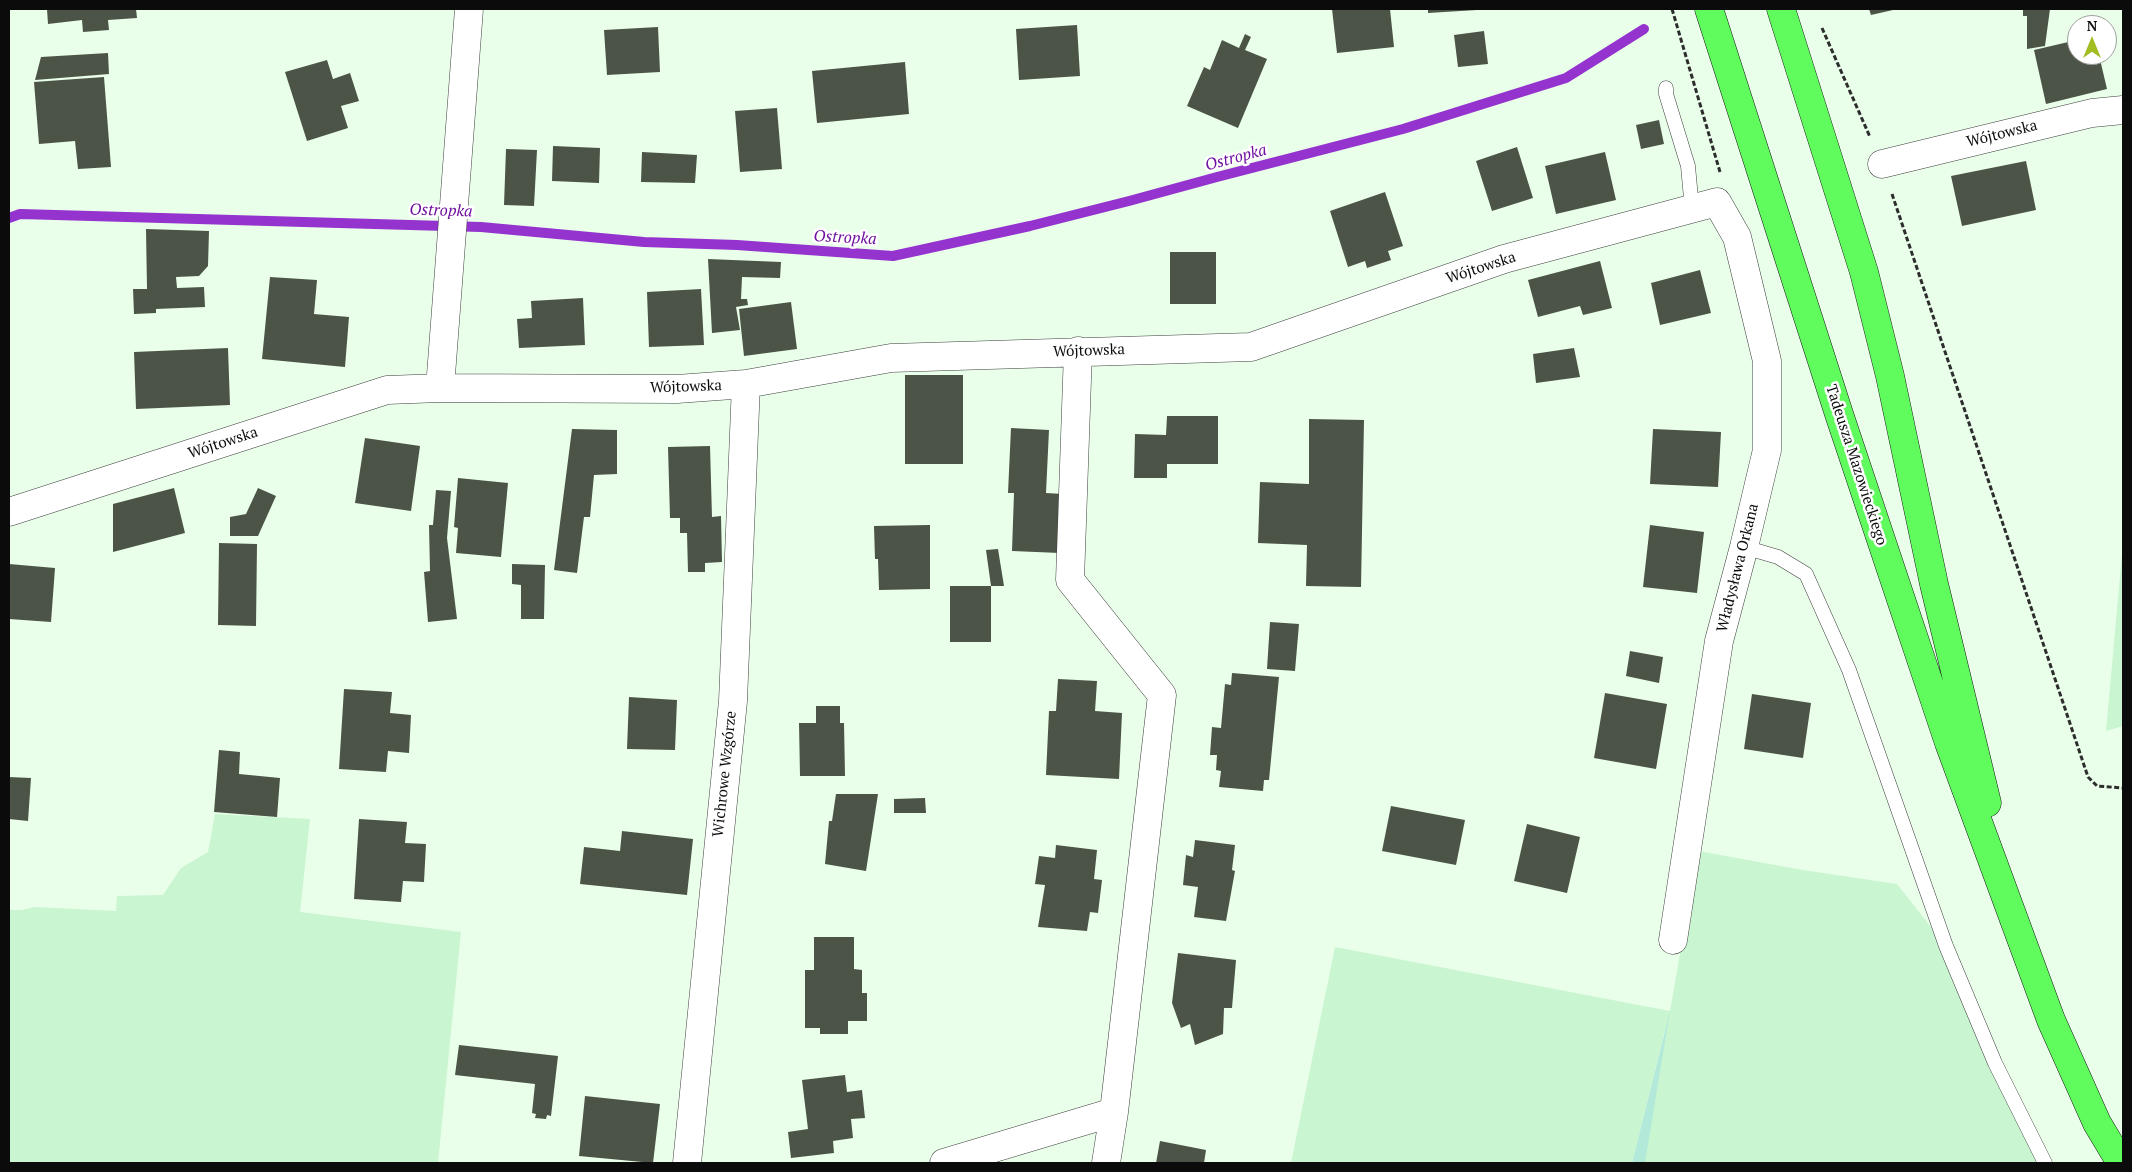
<!DOCTYPE html>
<meta charset="utf-8">
<style>
body{margin:0}
#map{position:relative;width:2132px;height:1172px;overflow:hidden;background:#e9ffea;font-family:"PT Serif",serif}
canvas{display:block}
.frame{position:absolute;inset:0;border:10px solid #0b0b0b;pointer-events:none}
.north{position:absolute;left:2067px;top:15px;width:50px;height:50px;box-sizing:border-box;background:#fff;border:1px solid #9d9d9d;border-radius:50%;rotate:0deg;font-size:14px;font-weight:700;line-height:20px;text-align:center;color:#0b0b0b}
.north::after{content:'';display:block;margin:auto;width:18px;height:22px;background:#a1bd21;clip-path:polygon(50% 0,100% 100%,50% 72%,0 100%)}
</style>
<div id="map">
<canvas width="2132" height="1172"></canvas>
<div class="frame"></div>
<div class="north">N</div>
</div>
<script>
const g = document.querySelector('canvas').getContext('2d');
g.lineJoin = 'round';
function fillPath(path, color) { g.fillStyle = color; g.fill(path, 'evenodd'); }
function trace(path, color, width, dash) { g.strokeStyle = color; g.lineWidth = width; g.lineCap = dash ? 'butt' : 'round'; g.setLineDash(dash || []); g.stroke(path); }
function drawText(font, color, halo, rows, align = 'center') {
  g.font = font + ' "PT Serif",serif'; g.lineWidth = 5; g.setLineDash([]); g.textBaseline = 'middle'; g.strokeStyle = halo; g.fillStyle = color; for (const [text, x, y, turn = 0] of rows) {
    g.save(); g.translate(x, y); g.rotate((+turn || 0) * Math.PI / 180); g.textAlign = isNaN(turn) ? turn : align; if (halo) g.strokeText(text, 0, 0); g.fillText(text, 0, 0); g.restore();
  }
}
fillPath(new Path2D(`
 M 2123,543 L 2123,726 L 2106,731 Z
 M 215,814 L 310,819 L 300,912 L 461,932 L 438,1163 L 9,1163 L 9,910 L 21,910 L 35,907 L 116,911 L 117,896 L 163,895 L 181,868 L 208,852 Z
 M 1698,851 L 1803,870 L 1897,884 L 1946,946 L 2045,1163 L 1643,1163 L 1667,1022 L 1632,1163 L 1291,1163 L 1335,947 L 1670,1011 Z`), '#c9f5d0');
fillPath(new Path2D(`
 M 1670,1011 L 1645,1163 L 1632,1163 Z`), '#b3e9d9');
trace(new Path2D(`
 M 9,218 L 20,214 L 481,227 L 644,242 L 737,245 L 893,256 L 1030,226 L 1129,201 L 1217,177 L 1403,129 L 1566,78 L 1644,29`), '#9533cf', 10);
fillPath(new Path2D(`
 M 47,9 L 136,9 L 137,18 L 108,20 L 109,30 L 83,32 L 82,20 L 48,24 Z
 M 1332,9 L 1390,9 L 1394,47 L 1337,53 Z
 M 1428,9 L 1477,9 L 1477,10 L 1428,13 Z
 M 1869,9 L 1893,9 L 1893,10 L 1871,15 Z
 M 2023,9 L 2050,9 L 2045,46 L 2027,49 L 2027,16 L 2023,16 Z
 M 1077,25 L 1080,76 L 1019,80 L 1016,29 Z
 M 658,27 L 660,72 L 607,75 L 604,30 Z
 M 1484,31 L 1488,64 L 1458,67 L 1454,35 Z
 M 1245,34 L 1251,37 L 1245,50 L 1267,59 L 1238,128 L 1187,106 L 1204,67 L 1210,70 L 1222,40 L 1239,48 Z
 M 2077,40 L 2077,55 L 2099,55 L 2107,89 L 2046,104 L 2034,50 Z
 M 108,53 L 109,74 L 35,80 L 41,57 Z
 M 327,60 L 333,79 L 350,73 L 359,101 L 341,106 L 348,128 L 307,141 L 285,72 Z
 M 905,62 L 909,114 L 817,123 L 812,71 Z
 M 104,77 L 111,167 L 78,169 L 75,141 L 39,144 L 34,82 Z
 M 777,108 L 782,169 L 740,172 L 735,111 Z
 M 1659,120 L 1664,144 L 1641,149 L 1636,125 Z
 M 553,146 L 600,148 L 599,183 L 552,181 Z
 M 1517,147 L 1533,198 L 1492,211 L 1476,161 Z
 M 506,149 L 537,150 L 534,206 L 504,205 Z
 M 642,152 L 697,155 L 695,183 L 641,182 Z
 M 1605,152 L 1616,200 L 1556,214 L 1545,166 Z
 M 2026,161 L 2036,210 L 1962,226 L 1951,176 Z
 M 1385,192 L 1403,246 L 1388,251 L 1391,260 L 1367,268 L 1365,261 L 1348,267 L 1330,211 Z
 M 146,229 L 209,231 L 208,266 L 199,276 L 176,277 L 177,288 L 204,287 L 205,307 L 156,309 L 156,313 L 134,314 L 133,289 L 147,289 Z
 M 1170,252 L 1216,252 L 1216,304 L 1170,304 Z
 M 708,259 L 781,262 L 780,278 L 742,277 L 741,299 L 747,299 L 748,305 L 736,307 L 740,330 L 712,333 Z
 M 1600,261 L 1612,308 L 1583,315 L 1580,306 L 1538,317 L 1528,280 Z
 M 1700,270 L 1711,313 L 1660,325 L 1651,283 Z
 M 270,277 L 317,280 L 314,314 L 349,317 L 345,367 L 262,359 Z
 M 701,289 L 704,345 L 649,347 L 647,292 Z
 M 583,298 L 585,345 L 519,348 L 517,319 L 532,318 L 531,301 Z
 M 791,302 L 797,349 L 744,356 L 739,309 Z
 M 228,348 L 230,405 L 136,409 L 134,352 Z
 M 1574,348 L 1580,377 L 1536,383 L 1533,354 Z
 M 905,375 L 963,375 L 963,464 L 905,464 Z
 M 1167,416 L 1218,416 L 1218,464 L 1167,464 L 1167,478 L 1134,478 L 1135,434 L 1166,435 Z
 M 1309,419 L 1364,420 L 1361,587 L 1306,586 L 1307,545 L 1258,543 L 1260,482 L 1309,484 Z
 M 1011,428 L 1049,430 L 1046,493 L 1063,494 L 1060,553 L 1012,551 L 1014,493 L 1008,493 Z
 M 572,429 L 617,430 L 617,474 L 594,475 L 590,517 L 584,517 L 577,573 L 554,570 Z
 M 1653,429 L 1721,432 L 1718,487 L 1650,484 Z
 M 365,438 L 420,446 L 411,511 L 355,503 Z
 M 710,446 L 712,517 L 721,516 L 722,562 L 705,563 L 705,572 L 688,572 L 687,533 L 680,533 L 680,518 L 670,518 L 668,447 Z
 M 458,478 L 508,483 L 501,557 L 456,553 L 458,528 L 454,527 Z
 M 174,488 L 185,533 L 113,552 L 113,504 Z
 M 258,488 L 276,496 L 258,536 L 230,536 L 230,517 L 246,514 Z
 M 436,490 L 451,491 L 447,538 L 457,619 L 428,622 L 424,572 L 430,571 L 429,525 L 433,525 Z
 M 930,525 L 930,589 L 879,590 L 878,559 L 875,559 L 874,526 Z
 M 1650,525 L 1704,532 L 1697,593 L 1643,587 Z
 M 219,543 L 257,544 L 256,626 L 218,625 Z
 M 998,549 L 1004,586 L 991,586 L 986,550 Z
 M 9,564 L 55,568 L 51,622 L 9,619 Z
 M 512,564 L 545,565 L 544,619 L 521,619 L 521,585 L 512,584 Z
 M 950,586 L 991,586 L 991,642 L 950,642 Z
 M 1270,622 L 1299,624 L 1295,671 L 1267,669 Z
 M 1630,651 L 1663,657 L 1659,683 L 1626,676 Z
 M 1232,673 L 1279,677 L 1269,780 L 1264,780 L 1263,791 L 1219,787 L 1221,771 L 1216,770 L 1217,755 L 1210,755 L 1212,727 L 1221,728 L 1225,684 L 1231,685 Z
 M 1058,679 L 1097,681 L 1095,711 L 1122,713 L 1119,779 L 1046,775 L 1049,711 L 1056,711 Z
 M 344,689 L 392,692 L 390,713 L 411,715 L 409,753 L 388,751 L 386,772 L 339,769 Z
 M 1605,693 L 1667,704 L 1656,769 L 1594,758 Z
 M 1752,694 L 1811,703 L 1803,758 L 1744,749 Z
 M 629,697 L 677,700 L 675,750 L 627,749 Z
 M 816,706 L 840,706 L 840,723 L 844,723 L 845,776 L 800,776 L 799,723 L 816,723 Z
 M 219,750 L 240,752 L 239,774 L 280,778 L 277,817 L 214,812 Z
 M 9,777 L 31,778 L 28,821 L 9,819 Z
 M 836,794 L 878,794 L 866,871 L 825,864 L 829,821 L 832,821 Z
 M 925,798 L 926,813 L 894,813 L 894,799 Z
 M 1391,806 L 1465,820 L 1456,865 L 1382,851 Z
 M 359,819 L 407,822 L 405,843 L 426,844 L 424,882 L 403,881 L 401,902 L 354,899 Z
 M 1527,824 L 1580,837 L 1567,893 L 1514,881 Z
 M 622,831 L 693,839 L 687,895 L 580,884 L 584,847 L 620,851 Z
 M 1195,840 L 1235,845 L 1232,870 L 1235,871 L 1226,921 L 1194,917 L 1198,887 L 1183,885 L 1186,855 L 1193,857 Z
 M 1056,845 L 1097,850 L 1094,879 L 1102,880 L 1098,913 L 1090,912 L 1087,931 L 1038,927 L 1045,885 L 1035,884 L 1039,856 L 1055,858 Z
 M 814,937 L 854,937 L 854,969 L 862,970 L 862,993 L 867,993 L 867,1021 L 848,1021 L 848,1034 L 820,1034 L 820,1028 L 805,1028 L 805,970 L 814,970 Z
 M 1178,953 L 1236,960 L 1232,1008 L 1224,1008 L 1223,1034 L 1195,1045 L 1190,1024 L 1181,1028 L 1172,1003 Z
 M 459,1045 L 558,1056 L 551,1116 L 547,1115 L 546,1119 L 535,1118 L 536,1114 L 532,1113 L 535,1084 L 455,1075 Z
 M 845,1075 L 847,1092 L 862,1090 L 865,1118 L 851,1119 L 853,1138 L 833,1141 L 834,1153 L 791,1158 L 788,1132 L 808,1129 L 802,1080 Z
 M 585,1096 L 660,1104 L 653,1163 L 579,1156 Z
 M 1160,1141 L 1206,1150 L 1204,1163 L 1156,1163 Z`), '#4c5447');
const service = new Path2D(`
 M 1666,88 L 1666,94 L 1688,166 L 1692,209
 M 1744,547 L 1778,557 L 1806,574 L 1849,670 L 1946,946 L 1995,1063 L 2045,1163`);
const minor = new Path2D(`
 M 469,9 L 440,388 L 677,389 L 746,384 L 891,358 L 1251,347 L 1504,259 L 1717,202 L 1737,237 L 1767,361 L 1767,450 L 1744,547 L 1719,641 L 1673,940
 M 1882,164 L 2092,113 L 2123,110
 M 1078,351 L 1070,580 L 1162,695 L 1114,1112 L 1106,1163
 M 9,512 L 387,390 L 440,388
 M 687,1163 L 733,701 L 746,384
 M 944,1163 L 1114,1112`);
const primary = new Path2D(`
 M 1709,9 L 1839,414 L 1949,743 L 2051,1020 L 2097,1123 L 2121,1163
 M 1781,9 L 1864,272 L 1890,376 L 1934,584 L 1987,803`);
trace(service, '#3e3e3e', 15);
trace(minor, '#3e3e3e', 29);
trace(primary, '#1c1c1c', 29);
trace(new Path2D(`
 M 1672,9 L 1720,172
 M 1822,28 L 1870,137
 M 1892,194 L 2088,777 L 2097,786 L 2123,788`), '#2d2d2d', 3, [5, 2.5]);
trace(service, '#fff', 14);
trace(minor, '#fff', 28);
trace(primary, '#60fb5d', 28);
drawText('15px', '#0b0b0b', '#fff', [
 ["Wójtowska",2002,134,-14],
 ["Wójtowska",1481,268,-18],
 ["Wójtowska",1089,351,-2],
 ["Wójtowska",686,387,-2],
 ["Wójtowska",223,443,-18],
 ["Tadeusza Mazowieckiego",1856,465,72],
 ["Władysława Orkana",1738,568,-76],
 ["Wichrowe Wzgórze",725,774,-84]
]);
drawText('italic 16px', '#6f139e', '#fff', [
 ["Ostropka",1236,158,-15],
 ["Ostropka",441,211,2],
 ["Ostropka",845,238,3]
]);
</script>
